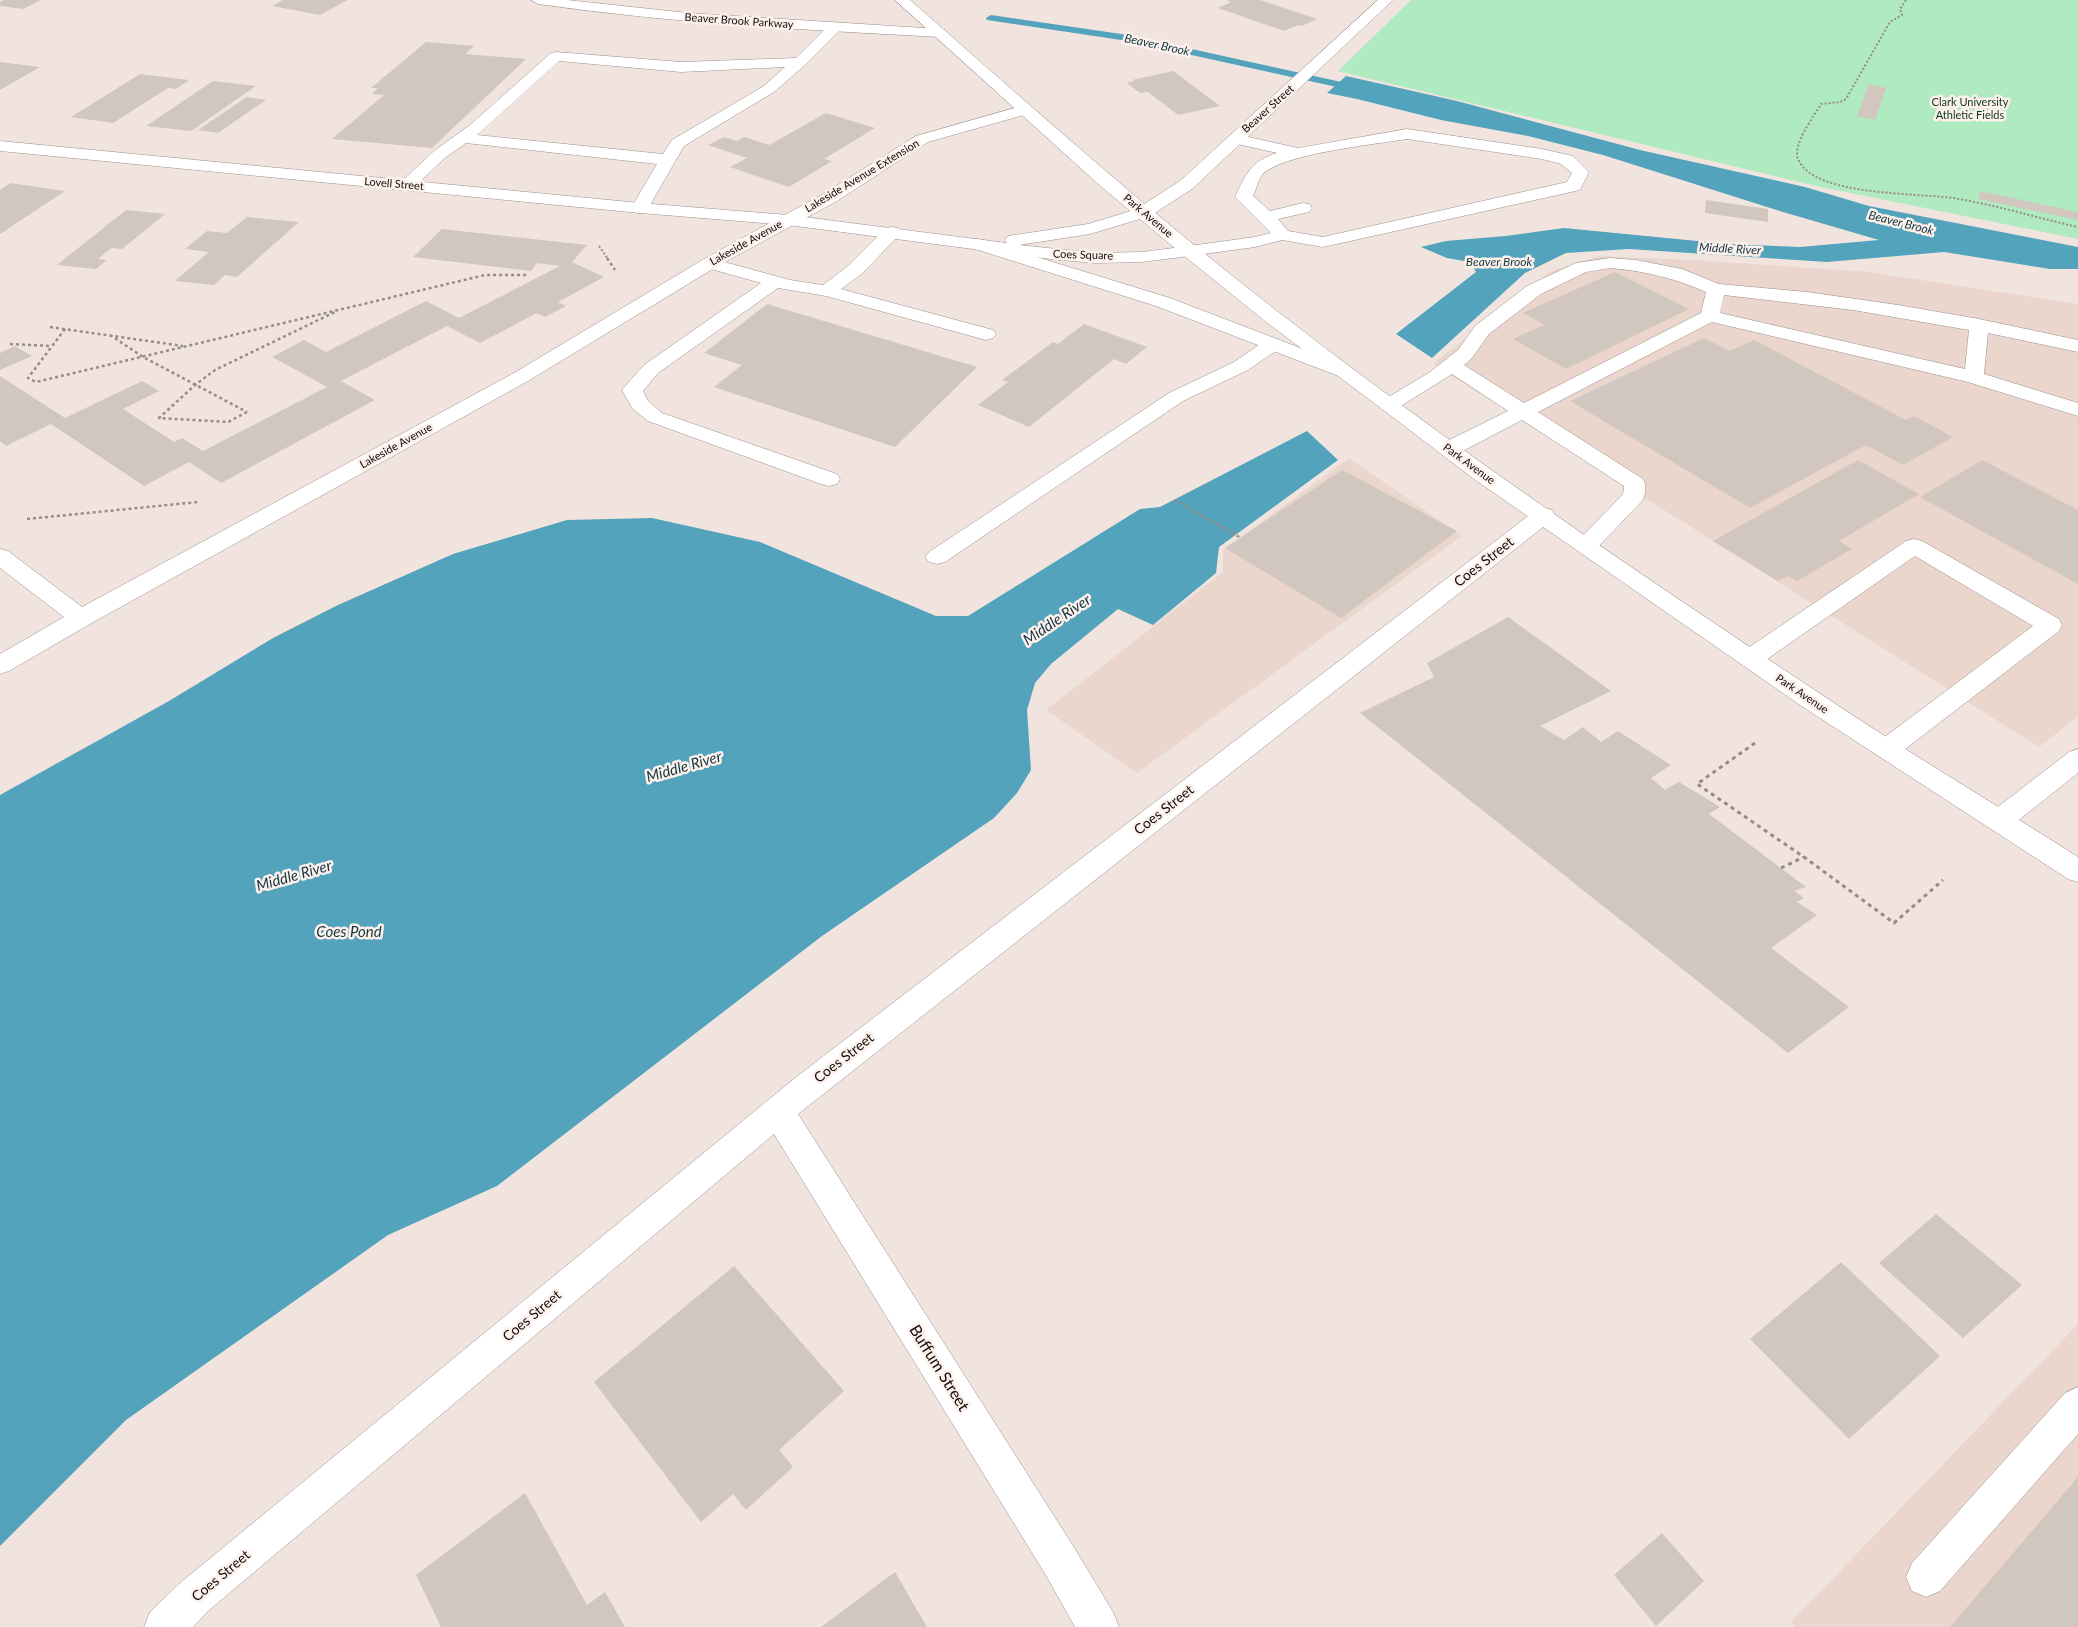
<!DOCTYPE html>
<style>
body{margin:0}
canvas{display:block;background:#f1e4df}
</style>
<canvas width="2078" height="1627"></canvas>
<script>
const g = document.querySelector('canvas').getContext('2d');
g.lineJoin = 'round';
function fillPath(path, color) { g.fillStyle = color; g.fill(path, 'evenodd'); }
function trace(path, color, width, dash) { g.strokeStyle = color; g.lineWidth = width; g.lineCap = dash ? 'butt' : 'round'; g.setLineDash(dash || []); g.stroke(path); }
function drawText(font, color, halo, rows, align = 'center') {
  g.font = font + ' Lato,sans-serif'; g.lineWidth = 5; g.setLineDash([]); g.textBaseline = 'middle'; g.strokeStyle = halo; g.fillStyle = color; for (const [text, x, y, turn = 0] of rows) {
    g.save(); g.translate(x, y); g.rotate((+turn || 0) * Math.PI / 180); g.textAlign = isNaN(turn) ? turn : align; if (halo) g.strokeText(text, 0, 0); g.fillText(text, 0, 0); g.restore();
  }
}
fillPath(new Path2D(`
 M 1599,256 L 1693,260 L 1869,272 L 2078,304 L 2078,717 L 2039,747 L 1433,364 L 1551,271 Z
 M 1349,458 L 1462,536 L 1137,773 L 1046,710 L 1223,572 L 1223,550 Z
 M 2078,1324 L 2078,1627 L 1795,1627 L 1791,1622 Z`), '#ebd6ce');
fillPath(new Path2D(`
 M 1411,0 L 2078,0 L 2078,239 L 1816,186 L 1338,71 Z`), '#b0eac1');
fillPath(new Path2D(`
 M 1346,76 L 1457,101 L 1640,150 L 1805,187 L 1869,206 L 2078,247 L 2078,269 L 2050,269 L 1944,252 L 1827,262 L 1629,249 L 1566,253 L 1525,273 L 1432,358 L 1396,334 L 1476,272 L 1470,262 L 1447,258 L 1421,247 L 1446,241 L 1506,236 L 1564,228 L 1728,244 L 1800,247 L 1879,240 L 1783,212 L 1603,155 L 1528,136 L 1441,120 L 1357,99 L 1327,93 Z
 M 1307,431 L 1338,460 L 1219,547 L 1216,573 L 1153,625 L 1118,609 L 1051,664 L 1035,683 L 1027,710 L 1031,770 L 1017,793 L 994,818 L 822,936 L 497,1186 L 388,1235 L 126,1420 L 0,1546 L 0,795 L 169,701 L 273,638 L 338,605 L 453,554 L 567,520 L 652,518 L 760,542 L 936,616 L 968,616 L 1140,509 L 1160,507 Z`), '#52a3bb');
fillPath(new Path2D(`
 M 991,15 L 1128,35 L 1364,87 L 1370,90 L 1364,93 L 1128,41 L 987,20 L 986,18 Z`), '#52a3bb');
fillPath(new Path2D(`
 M 4,0 L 41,0 L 23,9 L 0,6 L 0,2 Z
 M 283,0 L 348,0 L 320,15 L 272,6 Z
 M 1227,0 L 1260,0 L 1317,19 L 1302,26 L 1298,25 L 1284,31 L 1218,8 L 1231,2 Z
 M 426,42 L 474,46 L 465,54 L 526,59 L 432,148 L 332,139 L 384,95 L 372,94 L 378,88 L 371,88 Z
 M 0,62 L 40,67 L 0,90 Z
 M 1173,71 L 1220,106 L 1178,115 L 1148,92 L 1140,93 L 1127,83 L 1135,81 L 1132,80 Z
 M 140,74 L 189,80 L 176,89 L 168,88 L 113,123 L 71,117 Z
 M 213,81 L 256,86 L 191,131 L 146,126 Z
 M 1869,84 L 1886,88 L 1875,120 L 1857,116 Z
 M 247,97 L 266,100 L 218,133 L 198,130 Z
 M 826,113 L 875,128 L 824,159 L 832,161 L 789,187 L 730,167 L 747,158 L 708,145 L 724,137 L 737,141 L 744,137 L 769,145 Z
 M 10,183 L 65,191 L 0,234 L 0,196 L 2,195 L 0,195 L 0,190 Z
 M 1980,191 L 2078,212 L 2078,220 L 1978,199 Z
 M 1706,200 L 1768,209 L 1768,222 L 1705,213 Z
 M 126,210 L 165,214 L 122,249 L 111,248 L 98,259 L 107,260 L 96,269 L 57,265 Z
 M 247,217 L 299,222 L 237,277 L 225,275 L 214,285 L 175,281 L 209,252 L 185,249 L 207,231 L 227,233 Z
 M 442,229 L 587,245 L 572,262 L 604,277 L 558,302 L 566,306 L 545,317 L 537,313 L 480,343 L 447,326 L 341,381 L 375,400 L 221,483 L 189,462 L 144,486 L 51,424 L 6,446 L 0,441 L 0,376 L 65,418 L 142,381 L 159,391 L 123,409 L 174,442 L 182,438 L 203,451 L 327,387 L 272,357 L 304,340 L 326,352 L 426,301 L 459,318 L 560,266 L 537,263 L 531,271 L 413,257 Z
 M 1615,272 L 1689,309 L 1566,369 L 1513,339 L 1544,325 L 1523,313 Z
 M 767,304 L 977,367 L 895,447 L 714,387 L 742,365 L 704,353 Z
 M 1084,324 L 1147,347 L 1126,364 L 1114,359 L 1029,427 L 978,405 L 1008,382 L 1002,380 L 1053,342 L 1058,344 Z
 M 1704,338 L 1730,351 L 1754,340 L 1906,420 L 1914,416 L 1953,437 L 1903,465 L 1866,445 L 1750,508 L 1570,401 Z
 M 15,346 L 32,356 L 0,370 L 0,353 Z
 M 1858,460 L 1919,494 L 1839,541 L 1852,549 L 1797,581 L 1788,576 L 1778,581 L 1713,541 Z
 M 1982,460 L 2078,510 L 2078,584 L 1920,497 Z
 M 1342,470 L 1457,531 L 1341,618 L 1225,548 Z
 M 1508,617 L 1611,691 L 1540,726 L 1564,740 L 1583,727 L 1601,742 L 1618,731 L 1671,765 L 1651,778 L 1665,790 L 1679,782 L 1720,807 L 1709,814 L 1806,887 L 1794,891 L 1804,898 L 1797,902 L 1817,915 L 1771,948 L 1849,1007 L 1788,1053 L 1360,713 L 1434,677 L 1427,663 Z
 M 1936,1214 L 2022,1285 L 1963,1338 L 1879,1263 Z
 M 1841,1262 L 1940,1356 L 1849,1439 L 1750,1339 Z
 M 734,1266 L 844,1391 L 779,1450 L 793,1467 L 746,1510 L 733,1494 L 701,1522 L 594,1382 Z
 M 2078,1477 L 2078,1627 L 1950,1627 Z
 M 525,1493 L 587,1605 L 605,1592 L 625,1627 L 441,1627 L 416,1575 Z
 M 1662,1533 L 1704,1581 L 1656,1626 L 1614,1575 Z
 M 895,1572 L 927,1627 L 821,1627 Z`), '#d1c7bf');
const service = new Path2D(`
 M 835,23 L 840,24 L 842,27 L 840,30 L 805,65 L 774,92 L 684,146 L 646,212 L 640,213 L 634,212 L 631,208 L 657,164 L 466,143 L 446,157 L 412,189 L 400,189 L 398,185 L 434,151 L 470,125 L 551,53 L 556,52 L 681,62 L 796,58 L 830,24 ZM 559,61 L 681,72 L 785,67 L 764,86 L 672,140 L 663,154 L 477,135 Z
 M 1407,129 L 1542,149 L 1573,156 L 1589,172 L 1580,190 L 1323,247 L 1282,240 L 1255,247 L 1189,256 L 1183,255 L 1180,251 L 1183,247 L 1189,246 L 1255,237 L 1271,233 L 1235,197 C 1246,174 1251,161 1277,153 L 1229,142 L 1227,139 L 1229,136 L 1235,134 L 1298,148 ZM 1407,139 L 1542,159 L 1561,164 L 1572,173 L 1567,182 L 1323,237 L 1288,231 L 1278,219 L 1309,212 L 1312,208 L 1309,204 L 1303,203 L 1270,211 L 1253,196 C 1256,190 1258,180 1262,175 C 1279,154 1378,144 1407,139 Z
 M 892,227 L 898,228 L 901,232 L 898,236 L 863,273 L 841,289 L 993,330 L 996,334 L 993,338 L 986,340 L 826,296 L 778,288 L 658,373 L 643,391 L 648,401 L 662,413 L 837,474 L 840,479 L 837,484 L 829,486 L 821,484 L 648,421 L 632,408 L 622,390 L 644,365 L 761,283 L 704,267 L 701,263 L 704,259 L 710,258 L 790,280 L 823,285 L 849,265 L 886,228 Z
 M 1610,258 L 1636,260 L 1682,269 L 1719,284 L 1807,292 L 1898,305 L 1979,319 L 2078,340 L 2078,352 L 1988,333 L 1984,374 L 2078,403 L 2078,416 L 1968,382 L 1712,322 L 1538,412 L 1643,479 C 1647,486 1646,494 1642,501 L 1595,550 L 1587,552 L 1579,550 L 1575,545 L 1579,540 L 1623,494 L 1624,486 L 1522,420 L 1457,454 L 1449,455 L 1441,454 L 1438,449 L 1441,444 L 1508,411 L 1452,374 L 1396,409 L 1389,411 L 1382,409 L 1379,405 L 1382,401 L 1430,372 L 1458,350 L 1475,326 L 1527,286 L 1576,263 ZM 1610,268 C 1645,271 1674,278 1706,292 L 1701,313 L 1524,403 L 1464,365 L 1472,358 L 1489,334 L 1541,294 L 1586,272 ZM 1724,295 L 1853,310 L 1969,330 L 1965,369 L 1720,313 Z
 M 1273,338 L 1280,340 L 1283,344 L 1280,348 L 1248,370 L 1183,401 L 945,562 L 937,564 L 929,562 L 925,557 L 929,552 L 1169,393 L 1234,362 L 1266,340 Z
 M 1914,539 L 1922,541 L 2059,619 L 2062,625 L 2059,631 L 1896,756 L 1887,759 L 1878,756 L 1874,749 L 1878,742 L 2033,626 L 1915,556 L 1760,664 L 1751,667 L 1742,664 L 1739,658 L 1742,652 L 1906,541 Z
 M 2078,749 L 2078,773 L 2010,827 L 2000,830 L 1990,827 L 1986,820 L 1990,813 L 2069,752 Z
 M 2078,1387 L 2078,1434 L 1940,1591 L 1926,1597 L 1912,1591 L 1906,1577 L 1912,1563 L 2065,1393 Z`);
const minor = new Path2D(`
 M 531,0 L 567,0 L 688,13 L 940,29 L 945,30 L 947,33 L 945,36 L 940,37 C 806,30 671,23 538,4 Z
 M 1378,0 L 1393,0 L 1192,189 L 1150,216 L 1144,217 L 1138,216 L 1135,212 L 1138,208 L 1180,181 Z
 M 1025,105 L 1031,107 L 1033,110 L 1031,113 L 928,142 L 837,201 L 716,267 L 528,381 L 90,624 L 9,671 L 0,674 L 0,654 L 64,617 L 0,568 L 0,549 L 8,551 L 82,607 L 514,373 L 704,259 L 825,193 L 916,136 Z
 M 1544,508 L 1552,510 L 1555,515 L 1552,520 L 798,1114 L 1075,1549 L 1113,1612 L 1119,1627 L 1075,1627 L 1047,1577 L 774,1134 L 208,1611 L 193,1627 L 144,1627 L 150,1612 L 180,1583 L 795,1078 L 1536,510 Z`);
const tertiary = new Path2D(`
 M 0,141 L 640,203 L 788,215 L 1007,243 L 1005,240 L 1008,236 L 1088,224 L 1144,207 L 1150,208 L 1153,212 L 1150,216 L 1090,234 L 1019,245 L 1095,253 L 1142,252 L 1189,246 L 1195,247 L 1198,251 L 1195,255 L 1189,256 L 1142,262 L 1095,263 L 1050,259 L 788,225 L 640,213 L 0,151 Z`);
const primary = new Path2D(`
 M 978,239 L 1170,298 L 1350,367 L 1353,371 L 1350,375 L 1343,377 L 1336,375 L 1156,306 L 972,248 L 969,244 L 972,240 Z`);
const trunk = new Path2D(`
 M 895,0 L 910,0 C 1031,106 1150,213 1277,311 C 1452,447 1635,571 1819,693 C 1904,750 1992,802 2078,857 L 2078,882 L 2068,879 L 1803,707 L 1474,479 L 1382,409 L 1265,321 L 1183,255 L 1097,183 Z`);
trace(service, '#9b8f8b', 1);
trace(minor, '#9b8f8b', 1);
trace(tertiary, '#9b8f8b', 1);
trace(primary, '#9b8f8b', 1);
trace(trunk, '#9b8f8b', 1);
trace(new Path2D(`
 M 1906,0 L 1900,9 L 1902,15 L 1890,22 L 1846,99 L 1840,102 L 1821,104 C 1814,116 1792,145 1798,159 C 1814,198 1924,192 1959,199 C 1999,206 2038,218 2078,227
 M 599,246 L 608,259`), '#968c89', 2, [2, 2]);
trace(new Path2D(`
 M 607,258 L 615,270
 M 50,327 L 183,346
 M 65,329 L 28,378 L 36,382 L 485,275 L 526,275
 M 110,335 L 143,357 L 247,412
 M 10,344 L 51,346
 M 247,412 L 228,422 L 159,418 L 195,385 L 215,370 L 335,312
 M 1174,500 L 1241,538
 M 27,519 L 198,502`), '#968c89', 2.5, [3, 3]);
trace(new Path2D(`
 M 1755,743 L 1697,784 L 1804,857 L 1894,923 L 1943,880
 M 1781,868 L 1804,857`), '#968c89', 3, [4, 4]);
fillPath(service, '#fff');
fillPath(minor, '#fff');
fillPath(tertiary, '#fff');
fillPath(primary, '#fff');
fillPath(trunk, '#fff');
drawText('11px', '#100c0b', '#fef1ec', [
 ["Beaver Brook Parkway",739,21,4],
 ["Beaver Street",1268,109,-42],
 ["Lakeside Avenue Extension",862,176,-31],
 ["Lovell Street",394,184,5],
 ["Park Avenue",1148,216,40],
 ["Lakeside Avenue",746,243,-29],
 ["Coes Square",1083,255,2],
 ["Lakeside Avenue",396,446,-29],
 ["Park Avenue",1469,464,36],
 ["Park Avenue",1802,694,34]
]);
drawText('11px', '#08391e', '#fef1ec', [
 ["Clark University",1970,102],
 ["Athletic Fields",1970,115]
]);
drawText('italic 12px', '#103641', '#fef1ec', [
 ["Beaver Brook",1157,45,12],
 ["Beaver Brook",1901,223,14],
 ["Middle River",1730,249,3],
 ["Beaver Brook",1499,262]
]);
drawText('14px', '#100c0b', '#fef1ec', [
 ["Coes Street",1484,562,-38],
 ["Coes Street",1164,810,-38],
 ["Coes Street",844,1058,-38],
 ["Coes Street",532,1316,-40],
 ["Coes Street",221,1576,-40]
]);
drawText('italic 15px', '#103641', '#fef1ec', [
 ["Middle River",1057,620,-34],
 ["Middle River",684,767,-16],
 ["Middle River",294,876,-16],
 ["Coes Pond",349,932]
]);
drawText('16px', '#100c0b', '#fef1ec', [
 ["Buffum Street",939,1368,58]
]);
</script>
